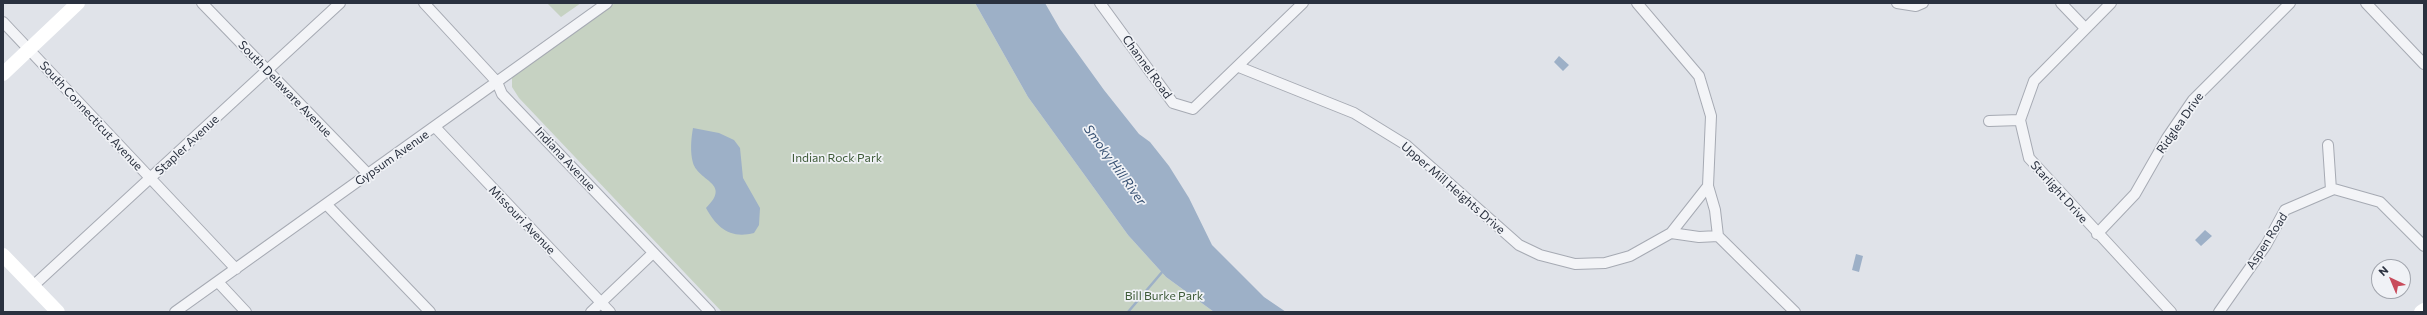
<!DOCTYPE html>
<style>
body{margin:0}
#map{position:relative;width:2427px;height:315px;overflow:hidden;background:#e0e3e9;font-family:Commissioner,sans-serif}
canvas{display:block}
.frame{position:absolute;inset:0;border:4px solid #2a313f;pointer-events:none}
.north{position:absolute;left:2371px;top:259px;width:40px;height:40px;box-sizing:border-box;background:#f0f2f6;border:1px solid #a1a5ad;border-radius:50%;rotate:316deg;font-size:11px;font-weight:700;line-height:16px;text-align:center;color:#2a313f}
.north::after{content:'';display:block;margin:auto;width:14px;height:18px;background:#c84b5b;clip-path:polygon(50% 0,100% 100%,50% 72%,0 100%)}
</style>
<div id="map">
<canvas width="2427" height="315"></canvas>
<div class="frame"></div>
<div class="north">N</div>
</div>
<script>
const g = document.querySelector('canvas').getContext('2d');
g.lineJoin = 'round';
function fillPath(path, color) { g.fillStyle = color; g.fill(path, 'evenodd'); }
function trace(path, color, width, dash) { g.strokeStyle = color; g.lineWidth = width; g.lineCap = dash ? 'butt' : 'round'; g.setLineDash(dash || []); g.stroke(path); }
function drawText(font, color, halo, rows, align = 'center') {
  g.font = font + ' Commissioner,sans-serif'; g.lineWidth = 3.5; g.setLineDash([]); g.textBaseline = 'middle'; g.strokeStyle = halo; g.fillStyle = color; for (const [text, x, y, turn = 0] of rows) {
    g.save(); g.translate(x, y); g.rotate((+turn || 0) * Math.PI / 180); g.textAlign = isNaN(turn) ? turn : align; if (halo) g.strokeText(text, 0, 0); g.fillText(text, 0, 0); g.restore();
  }
}
fillPath(new Path2D(`
 M 547,3 L 581,3 L 561,17 Z
 M 615,3 L 975,3 L 1028,97 L 1128,235 L 1166,277 L 1214,312 L 722,312 L 519,98 L 512,87 L 512,76 Z`), '#c6d2c2');
fillPath(new Path2D(`
 M 975,3 L 1045,3 L 1060,29 L 1104,90 L 1139,134 L 1150,142 L 1169,166 L 1189,198 L 1212,245 L 1264,297 L 1286,312 L 1214,312 L 1166,277 L 1128,235 L 1028,97 Z
 M 1559,56 L 1569,65 L 1563,71 L 1554,62 Z
 M 693,128 L 719,133 L 734,140 L 740,148 L 743,178 L 760,208 L 759,225 L 754,233 C 730,239 717,228 706,208 C 732,183 699,182 693,163 C 690,152 691,139 693,128 Z
 M 2205,230 L 2212,236 L 2201,246 L 2195,240 Z
 M 1856,254 L 1863,256 L 1859,272 L 1852,270 Z`), '#9db0c7');
trace(new Path2D(`
 M 1128,312 L 1163,271`), '#9db0c7', 2.5);
const street = new Path2D(`
 M 202,3 L 368,174
 M 424,3 L 497,82 L 502,94 L 710,312
 M 1100,3 L 1173,103 L 1193,109 L 1303,3
 M 1897,3 L 1916,6 L 1923,3
 M 2061,3 L 2085,28
 M 2111,3 L 2034,81 L 2020,120 L 2029,158 L 2171,312
 M 2366,3 L 2424,64
 M 3,22 L 236,269
 M 1239,67 L 1354,113 L 1406,145 L 1519,245 L 1540,255 L 1575,264 L 1605,263 L 1630,256 L 1671,233 L 1708,186 L 1711,116 L 1699,76 L 1637,3
 M 1989,121 L 2020,120
 M 435,127 L 610,312
 M 2328,145 L 2331,190
 M 327,205 L 430,312
 M 1671,233 L 1699,237 L 1718,236 L 1715,210 L 1708,186
 M 2097,234 L 2135,194 L 2167,138 L 2193,100 L 2290,3
 M 1718,236 L 1795,312
 M 218,282 L 246,312
 M 33,286 L 340,3
 M 175,312 L 607,3
 M 591,312 L 653,253
 M 2219,312 L 2266,245 L 2285,210 L 2334,189 L 2380,202 L 2424,246`);
trace(street, '#a6aab3', 12);
trace(street, '#f3f4f7', 10);
trace(new Path2D(`
 M 3,74 L 78,3
 M 3,255 L 58,312
 M 2421,312 L 2424,310`), '#fff', 14);
drawText('12px', '#2a313f', '#f0f2f6', [
 ["Channel Road",1147,67,54],
 ["South Delaware Avenue",285,89,46],
 ["South Connecticut Avenue",91,116,47],
 ["Ridglea Drive",2180,123,-55],
 ["Stapler Avenue",187,145,-43],
 ["Gypsum Avenue",392,158,-35],
 ["Indiana Avenue",565,159,47],
 ["Upper Mill Heights Drive",1453,188,41],
 ["Starlight Drive",2059,192,48],
 ["Missouri Avenue",522,220,46],
 ["Aspen Road",2267,241,-57]
]);
drawText('12px', '#3d5a37', '#f0f2f6', [
 ["Indian Rock Park",837,158],
 ["Bill Burke Park",1164,296]
]);
drawText('italic 13px', '#354f71', '#f0f2f6', [
 ["Smoky Hill River",1115,165,54]
]);
</script>
